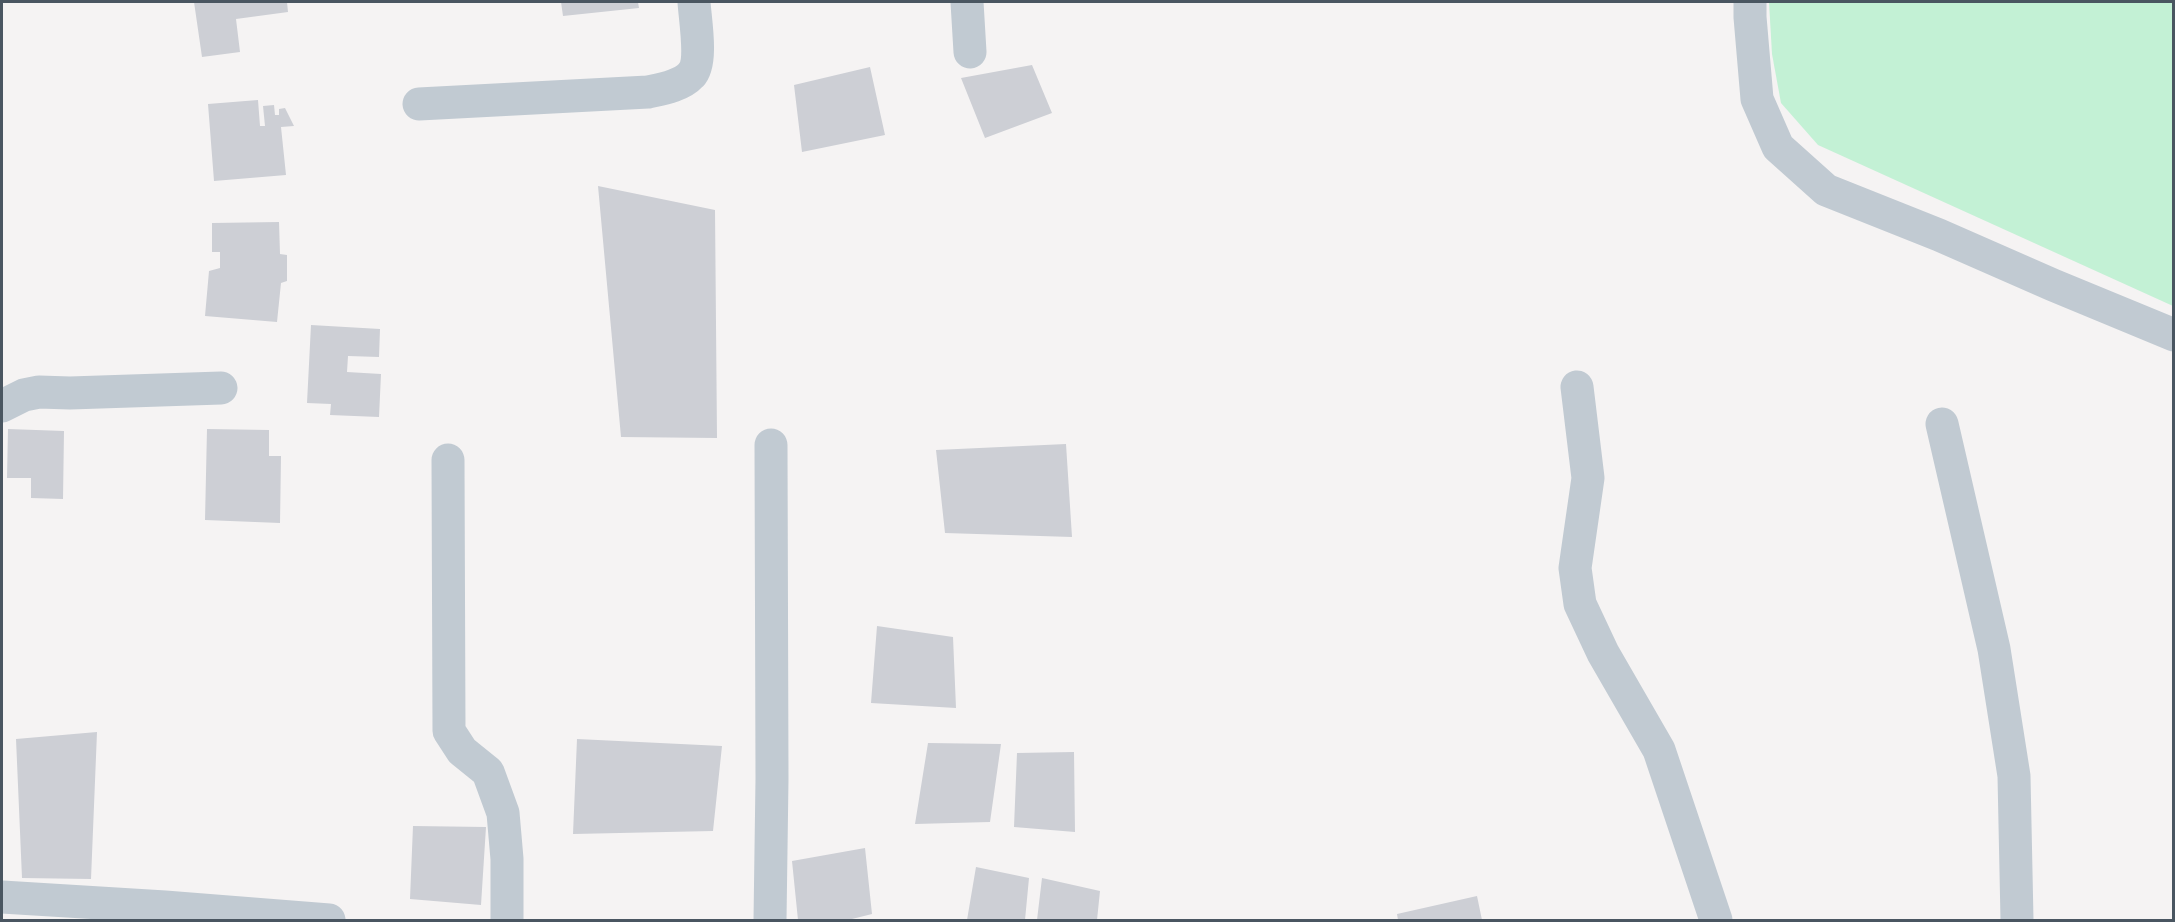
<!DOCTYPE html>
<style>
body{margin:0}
#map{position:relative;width:2175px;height:922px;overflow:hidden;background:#f5f3f3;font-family:"DejaVu Sans",sans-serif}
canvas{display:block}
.frame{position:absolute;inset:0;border:3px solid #4a5661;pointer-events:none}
</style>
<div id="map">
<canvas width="2175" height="922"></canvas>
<div class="frame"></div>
</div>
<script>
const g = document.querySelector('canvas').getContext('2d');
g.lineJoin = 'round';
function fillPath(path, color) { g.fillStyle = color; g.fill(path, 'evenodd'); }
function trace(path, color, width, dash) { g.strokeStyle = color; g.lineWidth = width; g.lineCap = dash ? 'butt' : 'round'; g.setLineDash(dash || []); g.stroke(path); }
fillPath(new Path2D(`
 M 1769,2 L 2173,2 L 2173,306 L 1818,145 L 1781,103 L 1772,54 Z`), '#c3f1d5');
fillPath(new Path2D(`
 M 194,2 L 287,2 L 288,12 L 236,19 L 240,52 L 202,57 Z
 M 561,2 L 638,2 L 639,8 L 563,16 Z
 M 1032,65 L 1052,113 L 985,138 L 961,78 Z
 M 870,67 L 885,135 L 802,152 L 794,85 Z
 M 258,100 L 260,126 L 265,126 L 263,106 L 274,105 L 275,115 L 279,115 L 279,109 L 285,108 L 294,126 L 281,127 L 286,175 L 214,181 L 208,104 Z
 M 598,186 L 715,210 L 717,438 L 621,437 Z
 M 279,222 L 280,254 L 287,255 L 287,281 L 281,283 L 277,322 L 205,316 L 209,271 L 220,268 L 220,252 L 212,252 L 212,223 Z
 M 311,325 L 380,329 L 379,357 L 348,356 L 347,372 L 381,374 L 379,417 L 330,415 L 331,404 L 307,403 Z
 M 8,429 L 64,431 L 63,499 L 31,498 L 31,478 L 7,478 Z
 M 207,429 L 269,430 L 269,456 L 281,456 L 280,523 L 205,520 Z
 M 1066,444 L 1072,537 L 945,533 L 936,450 Z
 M 877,626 L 953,637 L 956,708 L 871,703 Z
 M 97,732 L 91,879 L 22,878 L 16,739 Z
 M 577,739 L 722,746 L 713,831 L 573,834 Z
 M 928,743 L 1001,744 L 990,822 L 915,824 Z
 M 1074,752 L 1075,832 L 1014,827 L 1017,753 Z
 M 413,826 L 486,827 L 481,905 L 410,899 Z
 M 865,848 L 872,914 L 848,920 L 798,920 L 792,861 Z
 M 976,867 L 1029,878 L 1025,920 L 967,920 Z
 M 1042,878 L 1100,891 L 1097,920 L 1037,920 Z
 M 1477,896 L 1482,920 L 1398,920 L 1397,914 Z`), '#cdcfd5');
trace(new Path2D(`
 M 967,2 L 970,52
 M 1750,2 L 1750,17 L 1757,99 L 1778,147 L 1826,190 L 1939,235 L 2053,285 L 2174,335
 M 419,104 L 648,92 C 662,89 681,86 691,75 C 703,63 695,19 694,2
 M 1577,387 L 1588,478 L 1575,568 L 1580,604 L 1603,653 L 1659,750 L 1716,920
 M 2,406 L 24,395 L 39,392 L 70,393 L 221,388
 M 1942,424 L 1994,649 L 2014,776 L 2017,920
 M 448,460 L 449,731 L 462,751 L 488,772 L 503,813 L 507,859 L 507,920
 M 2,897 L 165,907 L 329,920
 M 770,920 L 772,779 L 771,445`), '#c1cad2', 33);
</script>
